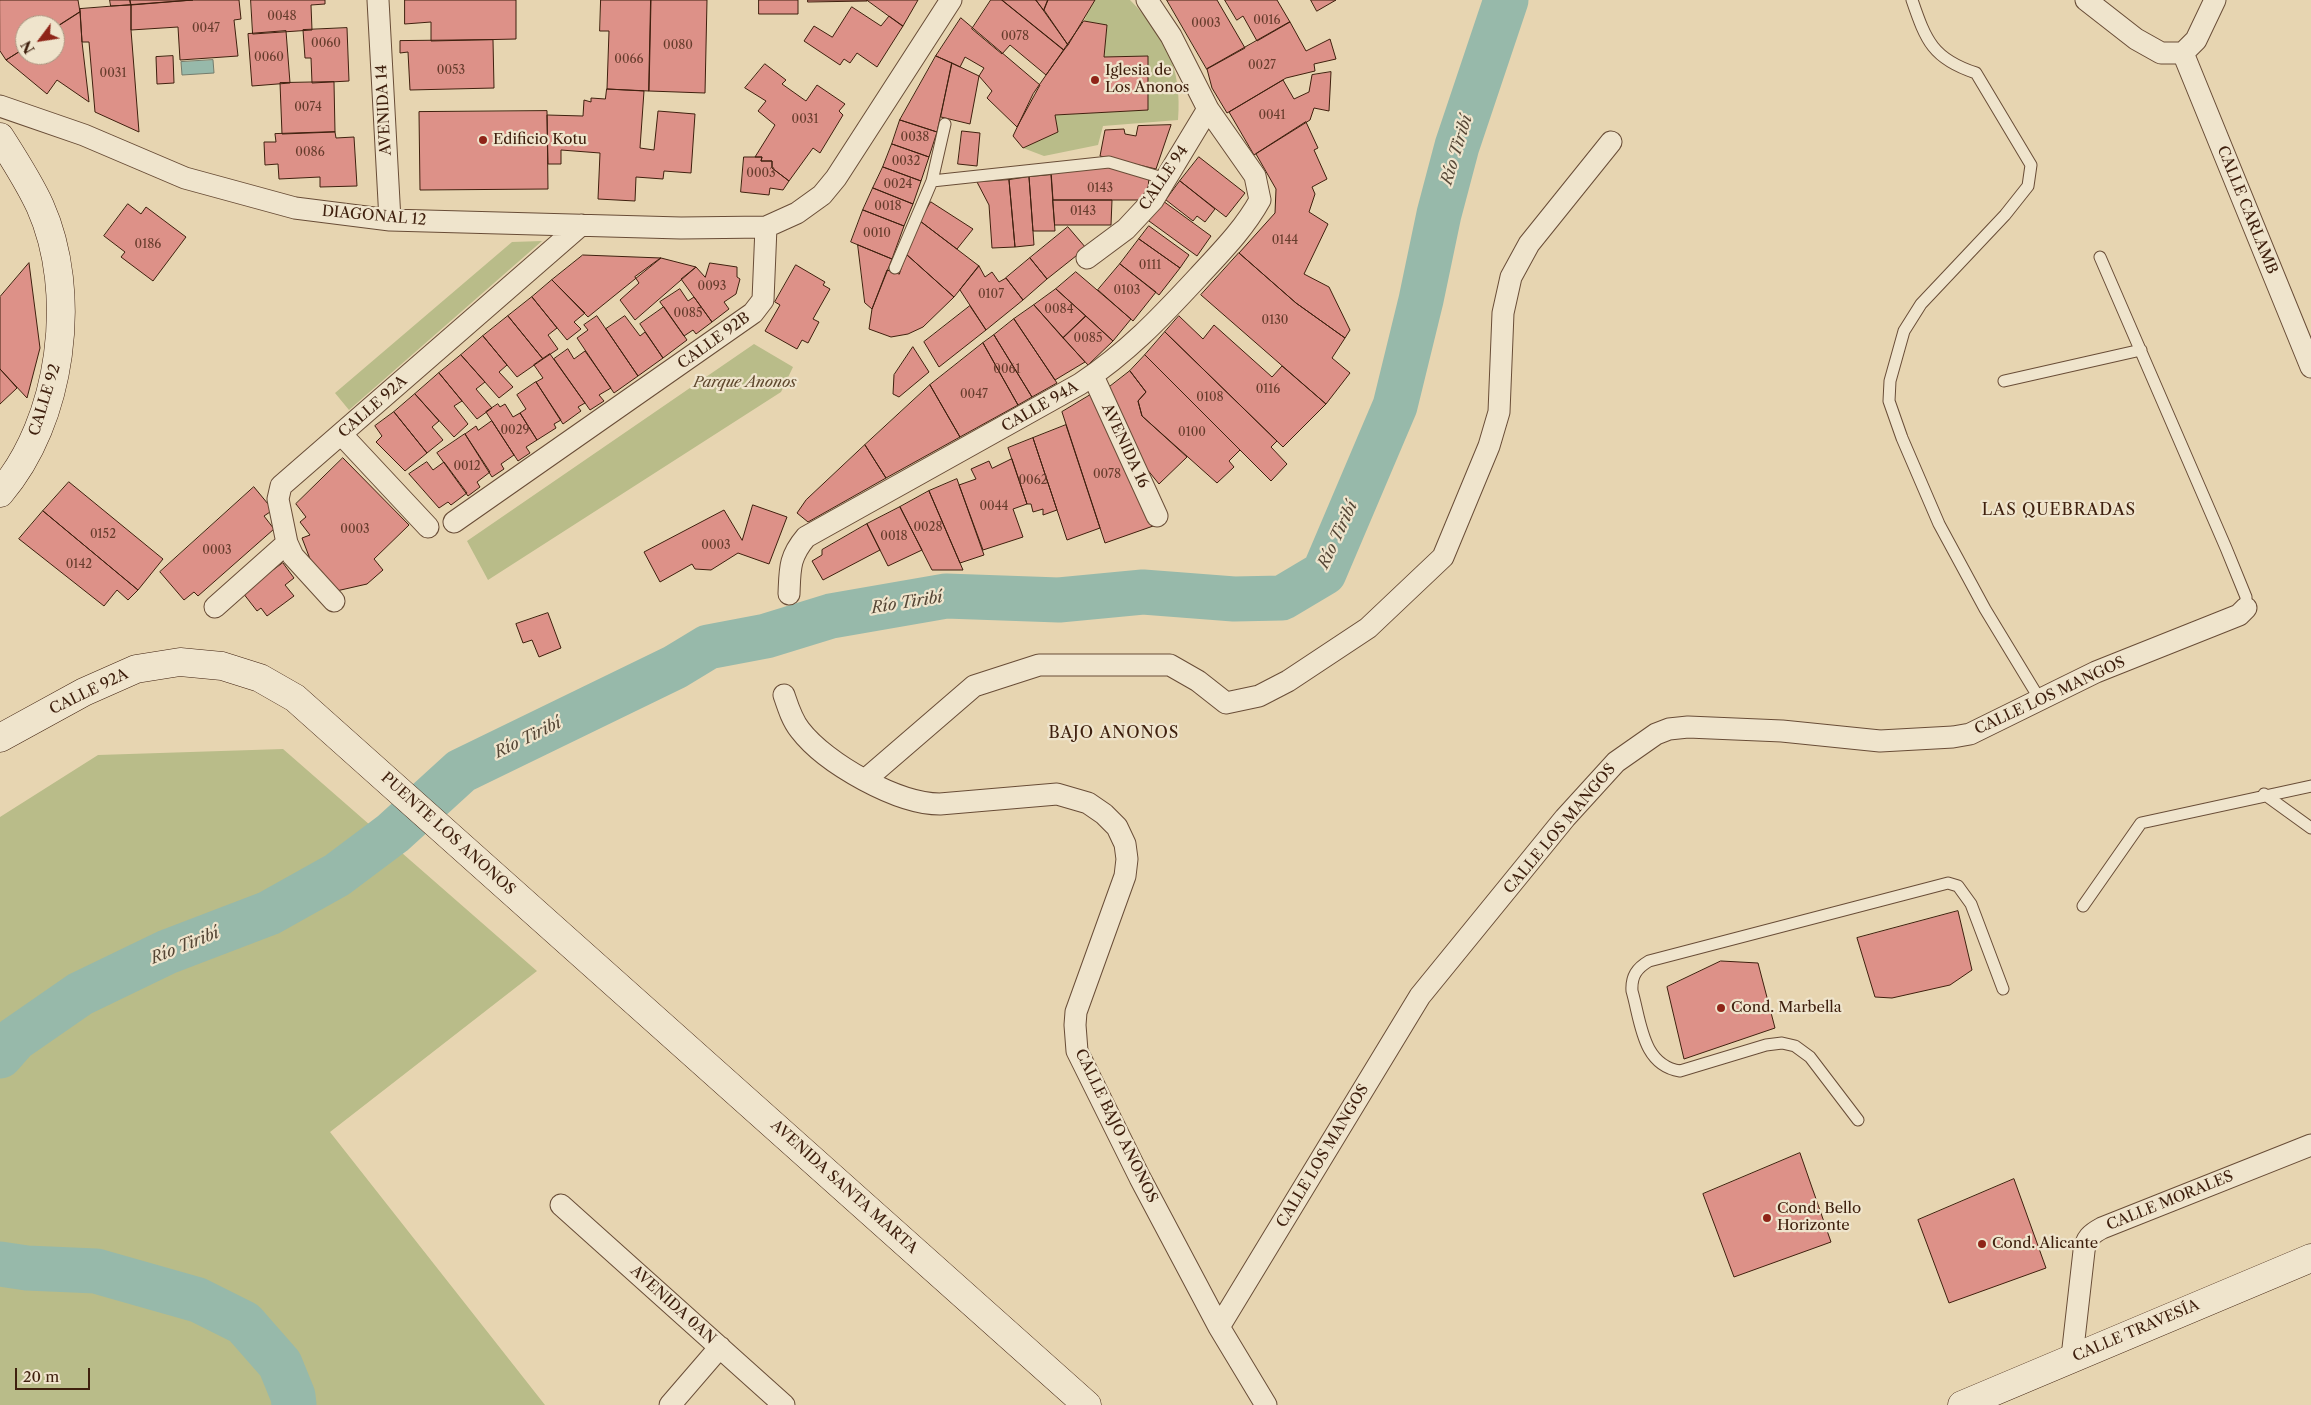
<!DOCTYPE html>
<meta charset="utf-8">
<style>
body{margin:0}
#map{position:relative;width:2311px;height:1405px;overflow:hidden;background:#e7d5b1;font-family:"Libre Caslon Text",serif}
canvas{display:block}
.north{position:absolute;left:15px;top:15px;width:50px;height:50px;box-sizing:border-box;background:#efe4cc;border:1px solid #a99680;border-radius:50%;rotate:239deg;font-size:14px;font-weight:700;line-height:20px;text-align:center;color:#3f200e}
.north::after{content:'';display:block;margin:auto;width:18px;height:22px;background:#8f2418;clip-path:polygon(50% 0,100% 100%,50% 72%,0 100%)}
.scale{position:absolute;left:15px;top:1368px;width:75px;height:22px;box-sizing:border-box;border:2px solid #3f200e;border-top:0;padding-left:6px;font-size:15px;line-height:18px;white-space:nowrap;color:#3f200e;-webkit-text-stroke:4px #efe4cc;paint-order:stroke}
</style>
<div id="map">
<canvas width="2311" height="1405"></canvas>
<div class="north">N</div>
<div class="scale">20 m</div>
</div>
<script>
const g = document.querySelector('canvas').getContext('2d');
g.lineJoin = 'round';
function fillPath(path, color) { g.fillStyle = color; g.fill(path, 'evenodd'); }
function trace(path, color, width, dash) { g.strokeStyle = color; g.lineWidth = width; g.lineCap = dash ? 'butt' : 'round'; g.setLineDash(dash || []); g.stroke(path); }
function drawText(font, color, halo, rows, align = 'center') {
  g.font = font + ' "Libre Caslon Text",serif'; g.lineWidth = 4.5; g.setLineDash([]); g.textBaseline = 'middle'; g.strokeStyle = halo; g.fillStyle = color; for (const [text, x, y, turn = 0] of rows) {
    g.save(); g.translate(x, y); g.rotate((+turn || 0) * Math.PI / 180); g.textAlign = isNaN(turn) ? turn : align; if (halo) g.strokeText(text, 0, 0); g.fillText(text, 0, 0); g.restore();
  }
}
fillPath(new Path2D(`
 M 1093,0 L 1130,0 C 1166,37 1182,68 1178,120 L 1103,126 L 1098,145 L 1044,156 L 1023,148 L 1058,132 L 1055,115 L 1148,110 L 1148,56 L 1104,57 L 1107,25 L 1084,21 Z
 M 542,241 L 349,410 L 335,393 L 512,242 Z
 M 754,344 L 793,367 L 781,392 L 488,580 L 467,541 Z
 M 283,749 L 537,971 L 330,1132 L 545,1405 L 0,1405 L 0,817 L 98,755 Z`), '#b9bc89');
const water = new Path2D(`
 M 213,60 L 214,73 L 182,75 L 181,62 Z`);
fillPath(water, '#97b9aa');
trace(water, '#747c6c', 1);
trace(new Path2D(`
 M 0,1056 L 15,1039 L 80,994 L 167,952 L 269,913 L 337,875 L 393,833 L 461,771 L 675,667 L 708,647 L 766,636 L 831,616 L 946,596 L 1059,600 L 1143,592 L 1234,599 L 1282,598 L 1324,573 L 1395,406 L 1421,300 L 1439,214 L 1457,146 L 1506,0
 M 0,1264 L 27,1268 L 96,1271 L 198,1300 L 244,1323 L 280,1364 L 293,1396 L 294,1405`), '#97b9aa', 45);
const building = new Path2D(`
 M 0,0 L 78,0 L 80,12 L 55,28 L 55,25 L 25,25 L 25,48 L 6,60 L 0,51 Z
 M 110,0 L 130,0 L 131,5 L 111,6 Z
 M 130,0 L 193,0 L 131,5 Z
 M 193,0 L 239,0 L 241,19 L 234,20 L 238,56 L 180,60 L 178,27 L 131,30 L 131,5 Z
 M 251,0 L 325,0 L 325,4 L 311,5 L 312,30 L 253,34 Z
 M 405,0 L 516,0 L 516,39 L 431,41 L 431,22 L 405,24 Z
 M 601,0 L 651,0 L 649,91 L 607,89 L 609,31 L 600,31 Z
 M 651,0 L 707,0 L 705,93 L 649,91 Z
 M 759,0 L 798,0 L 798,14 L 759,14 Z
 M 808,0 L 867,0 L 867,1 L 808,2 Z
 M 867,0 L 918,0 L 903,26 Z
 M 991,0 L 1002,0 L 1064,50 L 1046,75 L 1010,45 L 1002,54 L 972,29 Z
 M 1002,0 L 1036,0 L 1068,45 L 1064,50 Z
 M 1036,0 L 1048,0 L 1044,10 Z
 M 1048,0 L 1095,0 L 1068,45 L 1044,10 Z
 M 1167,0 L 1217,0 L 1245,48 L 1207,69 Z
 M 1225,0 L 1277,0 L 1290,22 L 1257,41 L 1243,16 L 1237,20 Z
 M 1311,0 L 1336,0 L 1317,11 Z
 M 131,5 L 131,30 L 139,132 L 95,112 L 89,42 L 82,42 L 80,9 Z
 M 852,7 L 881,26 L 889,16 L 903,26 L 877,67 L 857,53 L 850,63 L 844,59 L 840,65 L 804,41 L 814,26 L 832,37 Z
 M 80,12 L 82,42 L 89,102 L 57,80 L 47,94 L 6,60 L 25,48 L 25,55 L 55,55 L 55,28 Z
 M 961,18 L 1040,85 L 1017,127 L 987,98 L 992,91 L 979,76 L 984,68 L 965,57 L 960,67 L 936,56 Z
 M 1084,21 L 1107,25 L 1104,57 L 1148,56 L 1148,110 L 1055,115 L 1058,132 L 1023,148 L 1013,136 L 1033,94 Z
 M 1290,22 L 1306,51 L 1330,39 L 1336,59 L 1314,64 L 1315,71 L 1286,78 L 1227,113 L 1212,88 L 1207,69 Z
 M 347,28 L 349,81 L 312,83 L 311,58 L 305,58 L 303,30 Z
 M 286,31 L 290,83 L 252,86 L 248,34 Z
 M 493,40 L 494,88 L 410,90 L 408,52 L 400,53 L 400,41 Z
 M 173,56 L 174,83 L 157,84 L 156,57 Z
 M 936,56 L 952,63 L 937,132 L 900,120 Z
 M 952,63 L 979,76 L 970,124 L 941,117 Z
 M 765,64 L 786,80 L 782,84 L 806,101 L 817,85 L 845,104 L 839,111 L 843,115 L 820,153 L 813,148 L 789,181 L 772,168 L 772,161 L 761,161 L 762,157 L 755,157 L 775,125 L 758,111 L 766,101 L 745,88 Z
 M 1331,72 L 1329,111 L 1314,108 L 1310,120 L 1254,155 L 1229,112 L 1283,80 L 1294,99 L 1309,92 L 1312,75 Z
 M 334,82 L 335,132 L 282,134 L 280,83 Z
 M 607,89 L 644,91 L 640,148 L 654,150 L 658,111 L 695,114 L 691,173 L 664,171 L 663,179 L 636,177 L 635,201 L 598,199 L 600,153 L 561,150 L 561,164 L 548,164 L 547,115 L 583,116 L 584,100 L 591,102 L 591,98 L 605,99 Z
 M 547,111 L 548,189 L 420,190 L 419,112 Z
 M 900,120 L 937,132 L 929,157 L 892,144 Z
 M 1306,122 L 1318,148 L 1314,150 L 1327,179 L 1312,187 L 1315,194 L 1309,212 L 1328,224 L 1304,274 L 1329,287 L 1350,330 L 1345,338 L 1296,303 L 1239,253 L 1275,213 L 1276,189 L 1256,154 Z
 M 1171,125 L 1156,169 L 1100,156 L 1105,130 L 1124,129 L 1125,134 L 1136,136 L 1138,126 Z
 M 962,131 L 980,133 L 977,166 L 958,164 Z
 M 335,132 L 336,138 L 354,137 L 357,186 L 320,187 L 320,177 L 279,179 L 278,164 L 265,165 L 264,142 L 276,142 L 275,134 Z
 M 892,144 L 929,157 L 921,181 L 883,167 Z
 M 744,157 L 762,157 L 761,161 L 772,161 L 772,168 L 789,181 L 783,190 L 770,188 L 769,195 L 741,192 Z
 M 1199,157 L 1245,193 L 1226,217 L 1180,181 Z
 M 1110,166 L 1149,177 L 1147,200 L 1053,200 L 1051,171 Z
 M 883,167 L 921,181 L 913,204 L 873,188 Z
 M 1051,175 L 1055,231 L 1033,231 L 1029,177 Z
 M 1029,177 L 1034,245 L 1015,247 L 1009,180 Z
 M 1009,180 L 1015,247 L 992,248 L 989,205 L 977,182 Z
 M 1180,181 L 1215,209 L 1205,222 L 1197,216 L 1193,221 L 1166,200 Z
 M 873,188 L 913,204 L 904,226 L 863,210 Z
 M 1053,200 L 1112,200 L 1111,225 L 1055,225 Z
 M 1163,201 L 1211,236 L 1197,256 L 1149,221 Z
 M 931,202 L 973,229 L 957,249 L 920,221 Z
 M 128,204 L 141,214 L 146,207 L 186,237 L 153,281 L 121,257 L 125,252 L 104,236 Z
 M 863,210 L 904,226 L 892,259 L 851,242 Z
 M 920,221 L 979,266 L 954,297 L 906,254 Z
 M 1149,226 L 1189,255 L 1180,268 L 1139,239 Z
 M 1068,227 L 1086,248 L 1047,279 L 1030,258 Z
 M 1139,239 L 1180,268 L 1159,295 L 1120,264 Z
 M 858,245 L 892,259 L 872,309 L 865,303 Z
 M 1239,253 L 1296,303 L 1345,338 L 1332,358 L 1350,373 L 1326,404 L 1201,295 Z
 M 906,254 L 954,297 L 923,327 L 908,334 L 891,337 L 869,329 L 872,309 L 887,270 L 899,274 Z
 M 583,255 L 661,258 L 588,317 L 552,280 Z
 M 661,258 L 696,267 L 635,320 L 620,300 L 639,283 L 635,277 Z
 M 1030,258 L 1047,279 L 1023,300 L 1006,278 Z
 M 29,263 L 40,348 L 27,398 L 0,369 L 0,297 Z
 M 710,263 L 737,267 L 737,277 L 740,279 L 736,294 L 724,302 L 729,309 L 712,322 L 681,279 L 696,267 L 705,277 Z
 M 1120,264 L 1156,292 L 1133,321 L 1098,290 Z
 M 796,265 L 825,282 L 823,285 L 830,289 L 813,319 L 819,322 L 808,343 L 802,340 L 797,349 L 765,331 L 780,305 L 775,302 Z
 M 979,266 L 985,277 L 992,272 L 999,282 L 1006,278 L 1023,300 L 986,330 L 960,290 Z
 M 1076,272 L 1131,319 L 1113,341 L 1056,289 Z
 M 552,280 L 585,313 L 574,322 L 581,329 L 567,340 L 532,297 Z
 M 680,289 L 688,301 L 694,297 L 712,322 L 696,334 L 693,330 L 684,336 L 660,302 Z
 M 1056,289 L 1086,316 L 1063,338 L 1034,305 Z
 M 532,297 L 557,328 L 548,335 L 558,349 L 543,359 L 508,316 Z
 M 1034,305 L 1085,362 L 1055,380 L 1014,319 Z
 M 970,306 L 986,330 L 939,367 L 924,342 Z
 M 664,307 L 687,340 L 663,358 L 640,324 Z
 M 508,316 L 543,359 L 517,377 L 483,336 Z
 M 597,316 L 638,376 L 614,393 L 577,338 L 588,330 L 584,325 Z
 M 625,316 L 640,336 L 645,332 L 663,358 L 638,376 L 606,329 Z
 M 1086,316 L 1113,341 L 1088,365 L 1063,338 Z
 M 1179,316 L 1203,339 L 1214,325 L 1272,377 L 1282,366 L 1326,404 L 1283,447 L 1165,332 Z
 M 1014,319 L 1057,383 L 1032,397 L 994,335 Z
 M 1165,332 L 1277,441 L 1271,447 L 1287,464 L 1271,481 L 1145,355 Z
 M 994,335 L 1032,397 L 1018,405 L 983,343 Z
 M 483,336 L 507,365 L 499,372 L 513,387 L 499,398 L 461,355 Z
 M 983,343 L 1018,405 L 960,437 L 930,385 Z
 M 913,347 L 929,372 L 899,397 L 893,394 L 894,375 Z
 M 568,349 L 574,359 L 585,351 L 611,388 L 599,395 L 604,401 L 590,410 L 554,359 Z
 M 550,354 L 585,403 L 578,407 L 581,411 L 563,424 L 536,382 L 543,378 L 534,365 Z
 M 461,355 L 485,382 L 476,389 L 492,408 L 477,419 L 439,373 Z
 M 1145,355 L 1240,450 L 1229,461 L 1234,467 L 1217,483 L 1142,416 L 1138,401 L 1146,392 L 1130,371 Z
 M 0,369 L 17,388 L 0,404 Z
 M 1130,371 L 1146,392 L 1138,401 L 1142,416 L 1187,457 L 1159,484 L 1138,458 L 1103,392 Z
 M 439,373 L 462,401 L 454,406 L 468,424 L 454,437 L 415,394 Z
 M 536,382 L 561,420 L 554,424 L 556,428 L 537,440 L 520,413 L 526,409 L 517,395 Z
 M 930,385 L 960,437 L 886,478 L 865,445 Z
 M 415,394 L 439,421 L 432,427 L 443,440 L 427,453 L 394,412 Z
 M 1092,394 L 1156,525 L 1105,543 L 1062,412 Z
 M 498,404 L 500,407 L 505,404 L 513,417 L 520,413 L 537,440 L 526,447 L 530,453 L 518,461 L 486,412 Z
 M 394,412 L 427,453 L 405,471 L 376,442 L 382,436 L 375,426 Z
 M 492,421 L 514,455 L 501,464 L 504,469 L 492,477 L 465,434 L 476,426 L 478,430 Z
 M 1066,425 L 1100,528 L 1067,540 L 1033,438 Z
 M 465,434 L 490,472 L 477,482 L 480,487 L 468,496 L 437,453 Z
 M 1033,438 L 1057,510 L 1043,515 L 1043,509 L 1033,512 L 1031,504 L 1027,504 L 1008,448 Z
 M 865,445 L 886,478 L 808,522 L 797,513 L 806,500 Z
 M 343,458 L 409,525 L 374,559 L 383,570 L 367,584 L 332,592 L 315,572 L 302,538 L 310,535 L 300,522 L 306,517 L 296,504 Z
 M 1012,459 L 1027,504 L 1013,509 L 1023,537 L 983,550 L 959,485 L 976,479 L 971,469 L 989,461 L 992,468 Z
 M 427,462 L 433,470 L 444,462 L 467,493 L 451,505 L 448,502 L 439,508 L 409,474 Z
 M 957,479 L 984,555 L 960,563 L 929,491 Z
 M 69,482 L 163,559 L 138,590 L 43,511 Z
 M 254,487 L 273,510 L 264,516 L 274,529 L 198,596 L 194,592 L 184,600 L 160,572 Z
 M 929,491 L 960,563 L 963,570 L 932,570 L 900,507 Z
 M 753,505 L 787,517 L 769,564 L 738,553 L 711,570 L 695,569 L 692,564 L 660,582 L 644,552 L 724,510 L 742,540 Z
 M 900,507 L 922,550 L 888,566 L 867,524 Z
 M 43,511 L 138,590 L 128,600 L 117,590 L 104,606 L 19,539 Z
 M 867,524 L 880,550 L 823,580 L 812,561 L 822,555 L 822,550 Z
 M 283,563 L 294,578 L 285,585 L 294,596 L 267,616 L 261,608 L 257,611 L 243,593 Z
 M 548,613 L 561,648 L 539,657 L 532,640 L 523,643 L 516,624 Z
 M 1958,911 L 1972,970 L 1950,985 L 1892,998 L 1875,997 L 1857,938 Z
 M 1721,961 L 1758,963 L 1775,1028 L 1684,1059 L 1667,987 Z
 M 1800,1153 L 1831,1242 L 1734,1277 L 1703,1194 Z
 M 2014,1179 L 2046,1268 L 1949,1303 L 1918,1220 Z`);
fillPath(building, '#dd9188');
trace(building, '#3f200e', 1);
const lane = new Path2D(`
 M 1912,0 C 1926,41 1933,59 1976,73 L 2031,165 L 2028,186 L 2005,215 L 1921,304 L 1904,331 L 1890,381 L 1889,401 L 1902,438 L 1939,524 L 1985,609 L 2039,698
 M 945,124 L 932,181 L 1109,162 L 1166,179
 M 2100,257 L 2226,548 L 2246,597 L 2246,608
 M 895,268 L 932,181
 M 2004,381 L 2141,350
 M 2264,794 L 2311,828
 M 2083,906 L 2141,823 L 2311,786
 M 1858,1120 L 1810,1057 L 1795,1046 L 1782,1043 L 1766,1045 L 1680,1071 C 1642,1065 1641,1022 1632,991 C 1631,976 1637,968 1649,961 L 1948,883 L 1958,886 L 1971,904 L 2003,989`);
const street = new Path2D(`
 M 378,0 L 390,220
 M 2086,0 L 2136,39 L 2161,53 L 2183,53
 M 2183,53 L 2311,367
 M 2183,53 L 2196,40 L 2215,0
 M 0,106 L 84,135 L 185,178 L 295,208 L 390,220 L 681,228 L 766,227 L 797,213 L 822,195 L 836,178 L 951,0
 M 1087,258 L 1126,229 L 1153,200 L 1208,109
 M 1093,376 L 1157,516
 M 342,435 L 428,527
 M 454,522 L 753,313 L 763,300 L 766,227
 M 287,543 L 293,556 L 334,601
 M 789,594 C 790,569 789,557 806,537 L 1080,384 C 1128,352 1160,318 1198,277 C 1221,252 1244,229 1260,200 L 1255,176 L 1208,109 L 1171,36 L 1147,0
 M 215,607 L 287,543 L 278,499 L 281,486 L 581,225
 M 784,695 C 788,707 792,720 800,730 C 826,764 898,804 940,804 L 1057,794 L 1088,803 L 1104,814 L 1117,827 L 1125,844 L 1127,859 L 1125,876 L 1076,1012 L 1075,1025 L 1077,1051 L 1140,1178 L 1219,1327 L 1266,1405
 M 865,780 L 974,686 L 1039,665 L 1170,665 L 1198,681 L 1226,703 L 1259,696 L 1288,681 L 1368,628 L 1443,557 L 1489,446 L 1499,412 L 1503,313 L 1511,277 L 1529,244 L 1611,142
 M 561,1205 L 784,1405
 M 1219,1327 L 1420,996 L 1565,818 L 1616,762 L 1656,734 L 1669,729 L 1688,727 L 1782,731 L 1880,741 L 1953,737 L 1970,734 L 2096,672 L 2239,615 L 2246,608
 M 2072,1357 L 2084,1251 C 2086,1238 2091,1234 2102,1228 L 2311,1145
 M 670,1405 L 720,1347`);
const secondary = new Path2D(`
 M 0,137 C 14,159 29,182 40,206 C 79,293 62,421 0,493
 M 0,738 L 84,692 L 136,669 L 180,662 L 222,666 L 260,678 L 295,698 L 1087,1405
 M 1962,1405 L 2311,1258`);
trace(lane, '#694d37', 13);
trace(street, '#694d37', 23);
trace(secondary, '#3f200e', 29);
trace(lane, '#efe4cc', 11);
trace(street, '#efe4cc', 21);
trace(secondary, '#efe4cc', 28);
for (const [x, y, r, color] of [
 [1095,80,5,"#8f2418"],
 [483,140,5,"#8f2418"],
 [1721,1008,5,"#8f2418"],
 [1767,1218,5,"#8f2418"],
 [1982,1244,5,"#8f2418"]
]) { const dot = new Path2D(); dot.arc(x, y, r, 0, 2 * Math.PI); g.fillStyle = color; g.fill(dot); trace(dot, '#efe4cc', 2); }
drawText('12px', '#663c2c', null, [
 ["0048",282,17],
 ["0016",1267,21],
 ["0003",1206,24],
 ["0047",206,29],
 ["0078",1015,37],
 ["0060",326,44],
 ["0080",678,46],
 ["0060",269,58],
 ["0066",629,60],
 ["0027",1262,66],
 ["0053",451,71],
 ["0031",113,74],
 ["0074",308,108],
 ["0041",1272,116],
 ["0031",805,120],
 ["0038",915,138],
 ["0086",310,153],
 ["0032",906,162],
 ["0003",761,174],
 ["0024",898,185],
 ["0143",1100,189],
 ["0018",888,207],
 ["0143",1083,212],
 ["0010",877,234],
 ["0144",1285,241],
 ["0186",148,245],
 ["0111",1150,266],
 ["0093",712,287],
 ["0103",1127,291],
 ["0107",991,295],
 ["0084",1059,310],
 ["0085",688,314],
 ["0130",1275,321],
 ["0085",1088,339],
 ["0061",1007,370],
 ["0116",1268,390],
 ["0047",974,395],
 ["0108",1210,398],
 ["0029",515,431],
 ["0100",1192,433],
 ["0012",467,467],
 ["0078",1107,475],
 ["0062",1033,481],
 ["0044",994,507],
 ["0028",928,528],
 ["0003",355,530],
 ["0152",103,535],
 ["0018",894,537],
 ["0003",716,546],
 ["0003",217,551],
 ["0142",79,565]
]);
drawText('15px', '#3f200e', '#efe4cc', [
 ["Iglesia de",1105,71],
 ["Los Anonos",1105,88],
 ["Edificio Kotu",493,140],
 ["Cond. Marbella",1731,1008],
 ["Cond. Bello",1777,1209],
 ["Horizonte",1777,1226],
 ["Cond. Alicante",1992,1244]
], 'left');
drawText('15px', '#3f200e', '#efe4cc', [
 ["AVENIDA 14",384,110,-93],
 ["CALLE 94",1164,178,-56],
 ["CALLE CARLAMB",2247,210,68],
 ["DIAGONAL 12",374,216,5],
 ["CALLE 92B",714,341,-36],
 ["CALLE 92",45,400,-73],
 ["CALLE 92A",373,407,-41],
 ["CALLE 94A",1040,407,-30],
 ["AVENIDA 16",1125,446,65],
 ["CALLE 92A",89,692,-26],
 ["CALLE LOS MANGOS",2050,696,-25],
 ["CALLE LOS MANGOS",1560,829,-50],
 ["PUENTE LOS ANONOS",448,834,42],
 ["CALLE BAJO ANONOS",1116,1126,64],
 ["CALLE LOS MANGOS",1323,1156,-59],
 ["AVENIDA SANTA MARTA",844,1187,42],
 ["CALLE MORALES",2170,1201,-22],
 ["AVENIDA 0AN",673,1305,42],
 ["CALLE TRAVESÍA",2136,1331,-23]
]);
drawText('italic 15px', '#5e472d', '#efe4cc', [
 ["Parque Anonos",745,383]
]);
drawText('italic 16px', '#554635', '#efe4cc', [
 ["Río Tiribí",1457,150,-73],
 ["Río Tiribí",1338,535,-65],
 ["Río Tiribí",907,603,-9],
 ["Río Tiribí",528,738,-26],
 ["Río Tiribí",185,946,-22]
]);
g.letterSpacing = '1px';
drawText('16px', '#3f200e', '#efe4cc', [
 ["LAS QUEBRADAS",2059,510],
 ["BAJO ANONOS",1114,733]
]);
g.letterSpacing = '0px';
</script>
